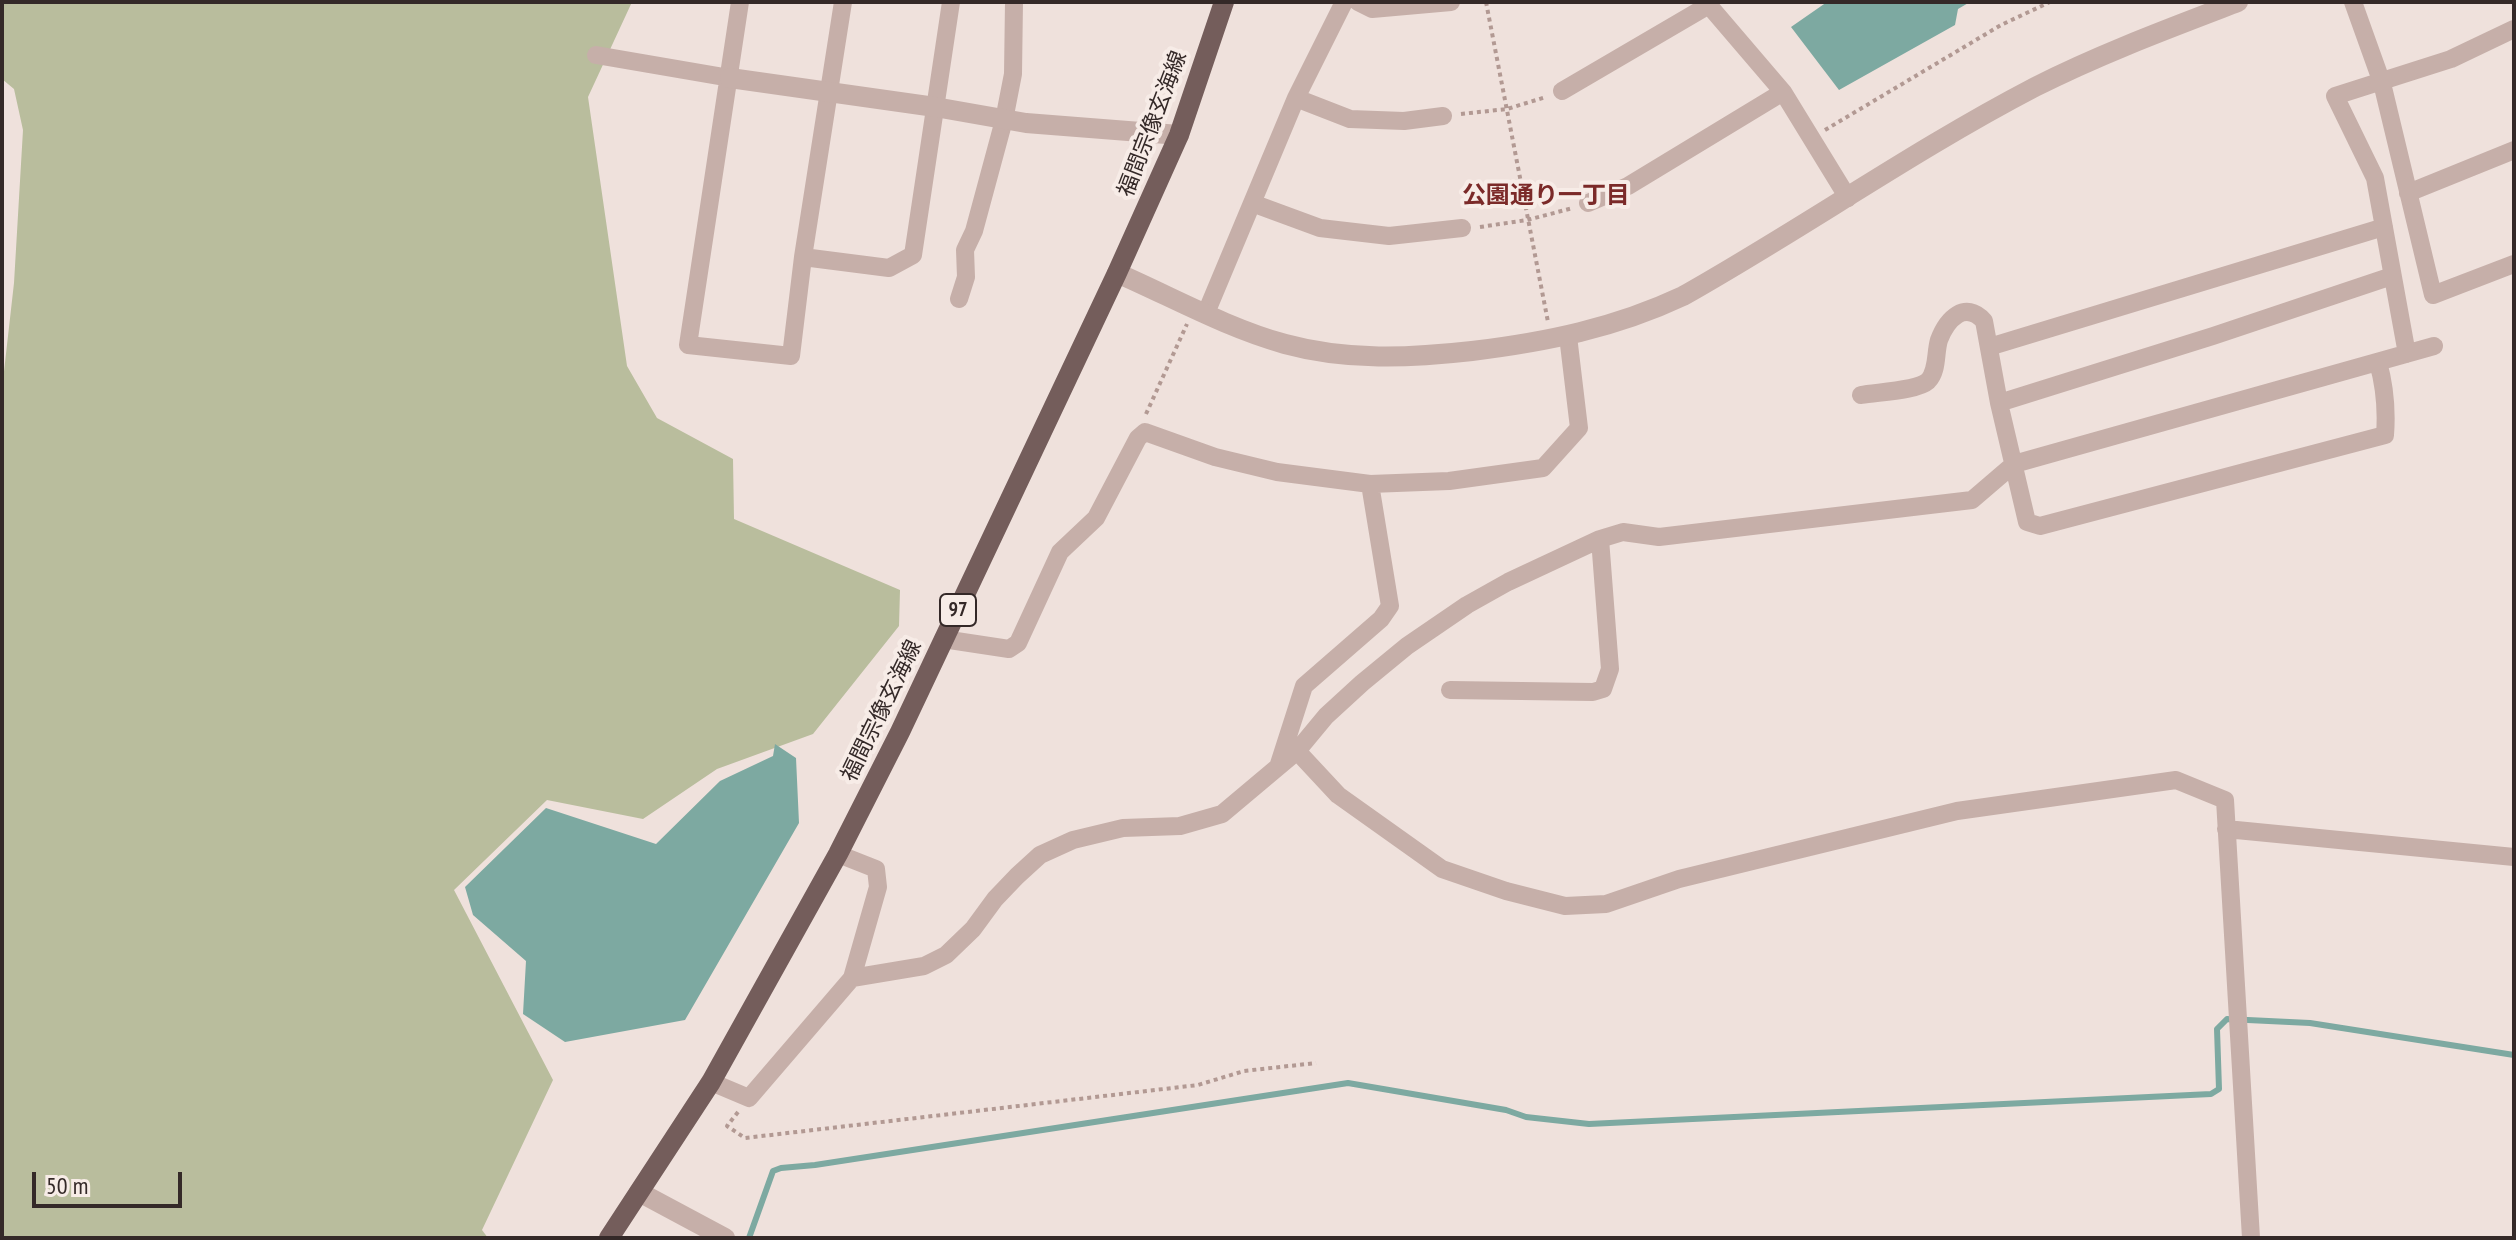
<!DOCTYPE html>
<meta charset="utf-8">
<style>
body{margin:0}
#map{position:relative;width:2516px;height:1240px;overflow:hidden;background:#efe1dc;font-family:"PT Sans Narrow",sans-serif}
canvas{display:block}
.frame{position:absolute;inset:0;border:4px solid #342928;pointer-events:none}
.scale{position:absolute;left:32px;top:1172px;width:150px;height:36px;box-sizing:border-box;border:4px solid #342928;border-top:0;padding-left:10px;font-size:24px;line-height:28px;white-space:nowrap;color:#342928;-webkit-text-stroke:6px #f7ece7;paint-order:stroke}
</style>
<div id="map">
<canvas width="2516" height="1240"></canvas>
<div class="frame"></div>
<div class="scale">50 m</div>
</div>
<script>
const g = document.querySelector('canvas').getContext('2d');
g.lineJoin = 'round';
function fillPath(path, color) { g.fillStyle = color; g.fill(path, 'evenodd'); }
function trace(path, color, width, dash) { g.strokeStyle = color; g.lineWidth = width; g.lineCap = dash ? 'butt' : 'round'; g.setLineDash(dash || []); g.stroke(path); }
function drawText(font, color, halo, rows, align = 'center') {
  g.font = font + ' "PT Sans Narrow","Noto Sans JP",sans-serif'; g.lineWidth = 8; g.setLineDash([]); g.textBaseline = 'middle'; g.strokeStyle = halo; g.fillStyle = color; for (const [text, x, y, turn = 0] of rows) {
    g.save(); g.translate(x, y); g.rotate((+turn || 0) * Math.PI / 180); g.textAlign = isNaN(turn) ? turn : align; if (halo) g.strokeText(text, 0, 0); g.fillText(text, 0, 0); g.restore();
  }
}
fillPath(new Path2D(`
 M 2,2 L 632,2 L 588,97 L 627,366 L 657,418 L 733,459 L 734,519 L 900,590 L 899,626 L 813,734 L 717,769 L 643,819 L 547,800 L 454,890 L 553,1080 L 482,1230 L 488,1238 L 2,1238 L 2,389 L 14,283 L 23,130 L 14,89 L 2,79 Z`), '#b9bd9d');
fillPath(new Path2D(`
 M 1827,2 L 1970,2 L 1958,9 L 1955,25 L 1839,90 L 1791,27 Z
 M 775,744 L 796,758 L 799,823 L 685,1020 L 565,1042 L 523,1014 L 526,961 L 473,915 L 465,887 L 546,808 L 656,844 L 720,781 L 773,756 Z`), '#7da9a1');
trace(new Path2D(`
 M 749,1238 L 773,1171 L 781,1168 L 815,1165 L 1348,1083 L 1506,1110 L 1526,1117 L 1589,1124 L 2211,1094 L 2219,1089 L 2217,1029 L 2227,1019 L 2310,1023 L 2514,1055`), '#7da9a1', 6);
trace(new Path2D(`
 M 1486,2 L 1548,322
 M 1461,114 L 1507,109 L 1546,97
 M 1825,130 L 2001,25 L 2050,2
 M 1480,227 L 1527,220 L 1573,208
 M 1146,414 L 1187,324
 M 738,1112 L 727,1126 L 745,1138 L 1198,1085 L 1244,1071 L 1316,1063`), '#b29993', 4, [4, 4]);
trace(new Path2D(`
 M 740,2 L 688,345 L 791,356 L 803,257 L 843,2
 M 1358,2 L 1372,9 L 1451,2
 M 1706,2 L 1783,92 L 1848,198
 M 2353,2 L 2382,83 L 2433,295 L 2514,264
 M 596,55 L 730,78
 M 1562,91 L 1709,5
 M 1296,98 L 1350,119 L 1404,121 L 1443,116
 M 2408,193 L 2514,150
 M 1252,203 L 1320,228 L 1389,236 L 1462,228
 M 1588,203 L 1628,186 L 1783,92
 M 803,257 L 889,268 L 913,255 L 951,2
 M 959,299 L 966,277 L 965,250 L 974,231 L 1004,120 L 1013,74 L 1014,2
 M 1206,313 L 1296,98 L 1344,2
 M 1989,347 L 2384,227
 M 2407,354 L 2375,178 L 2335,96 L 2451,59 L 2514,29
 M 1861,395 C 1876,392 1917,391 1928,381 C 1938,371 1935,353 1939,340 C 1947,319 1965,300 1984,321 L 1999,403 L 2213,336 L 2392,276
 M 1999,403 L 2027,522 L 2040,526 L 2385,435 C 2387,409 2385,387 2378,362
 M 943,639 L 1009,649 L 1018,643 L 1060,552 L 1096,518 L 1138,438 L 1145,432 L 1215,457 L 1277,472 L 1370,484 L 1449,481 L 1543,468 L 1579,428 L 1568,336
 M 1450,690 L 1593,692 L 1603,689 L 1610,669 L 1600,539
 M 1297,751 L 1338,795 L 1442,869 L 1506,891 L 1565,906 L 1606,904 L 1679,879 L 1957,811 L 2176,780 L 2225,800 L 2251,1238
 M 1278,767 L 1304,686 L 1381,619 L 1390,606 L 1370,484
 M 2226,829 L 2514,857
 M 852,978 L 924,966 L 946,955 L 973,929 L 995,899 L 1017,876 L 1040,855 L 1073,840 L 1123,828 L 1180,826 L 1222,814 L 1297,751 L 1326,716 L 1362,683 L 1407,646 L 1467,605 L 1508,582 L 1600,539 L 1623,532 L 1659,537 L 1972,500 L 2014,464 L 2434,346
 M 711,1082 L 749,1098 L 852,978 L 878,887 L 876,869 L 838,854`), '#c6afa9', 18);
trace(new Path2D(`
 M 730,78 L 935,107 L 1026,123 L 1179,135
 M 1117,273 C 1172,297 1227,328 1285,344 C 1347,361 1410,358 1472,351 C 1546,342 1615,328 1683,296 C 1802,229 1914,150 2035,87 C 2100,54 2170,28 2238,2
 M 639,1192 L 725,1238`), '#c6afa9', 20);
trace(new Path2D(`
 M 609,1238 L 711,1082 L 838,854 L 900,732 L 1117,273 L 1179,135 L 1224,2`), '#745d5b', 20);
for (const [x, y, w] of [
 [958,610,36]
]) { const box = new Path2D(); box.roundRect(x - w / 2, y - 16, w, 32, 6); g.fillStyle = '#f7ece7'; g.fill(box); trace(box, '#342928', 2); }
drawText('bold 20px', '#342928', null, [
 ["97",958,610]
]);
drawText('22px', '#342928', '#f7ece7', [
 ["福間宗像玄海線",1153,124,-69],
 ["福間宗像玄海線",882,711,-64]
]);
drawText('bold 24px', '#7b2a29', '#f7ece7', [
 ["公園通り一丁目",1546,196]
]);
</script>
